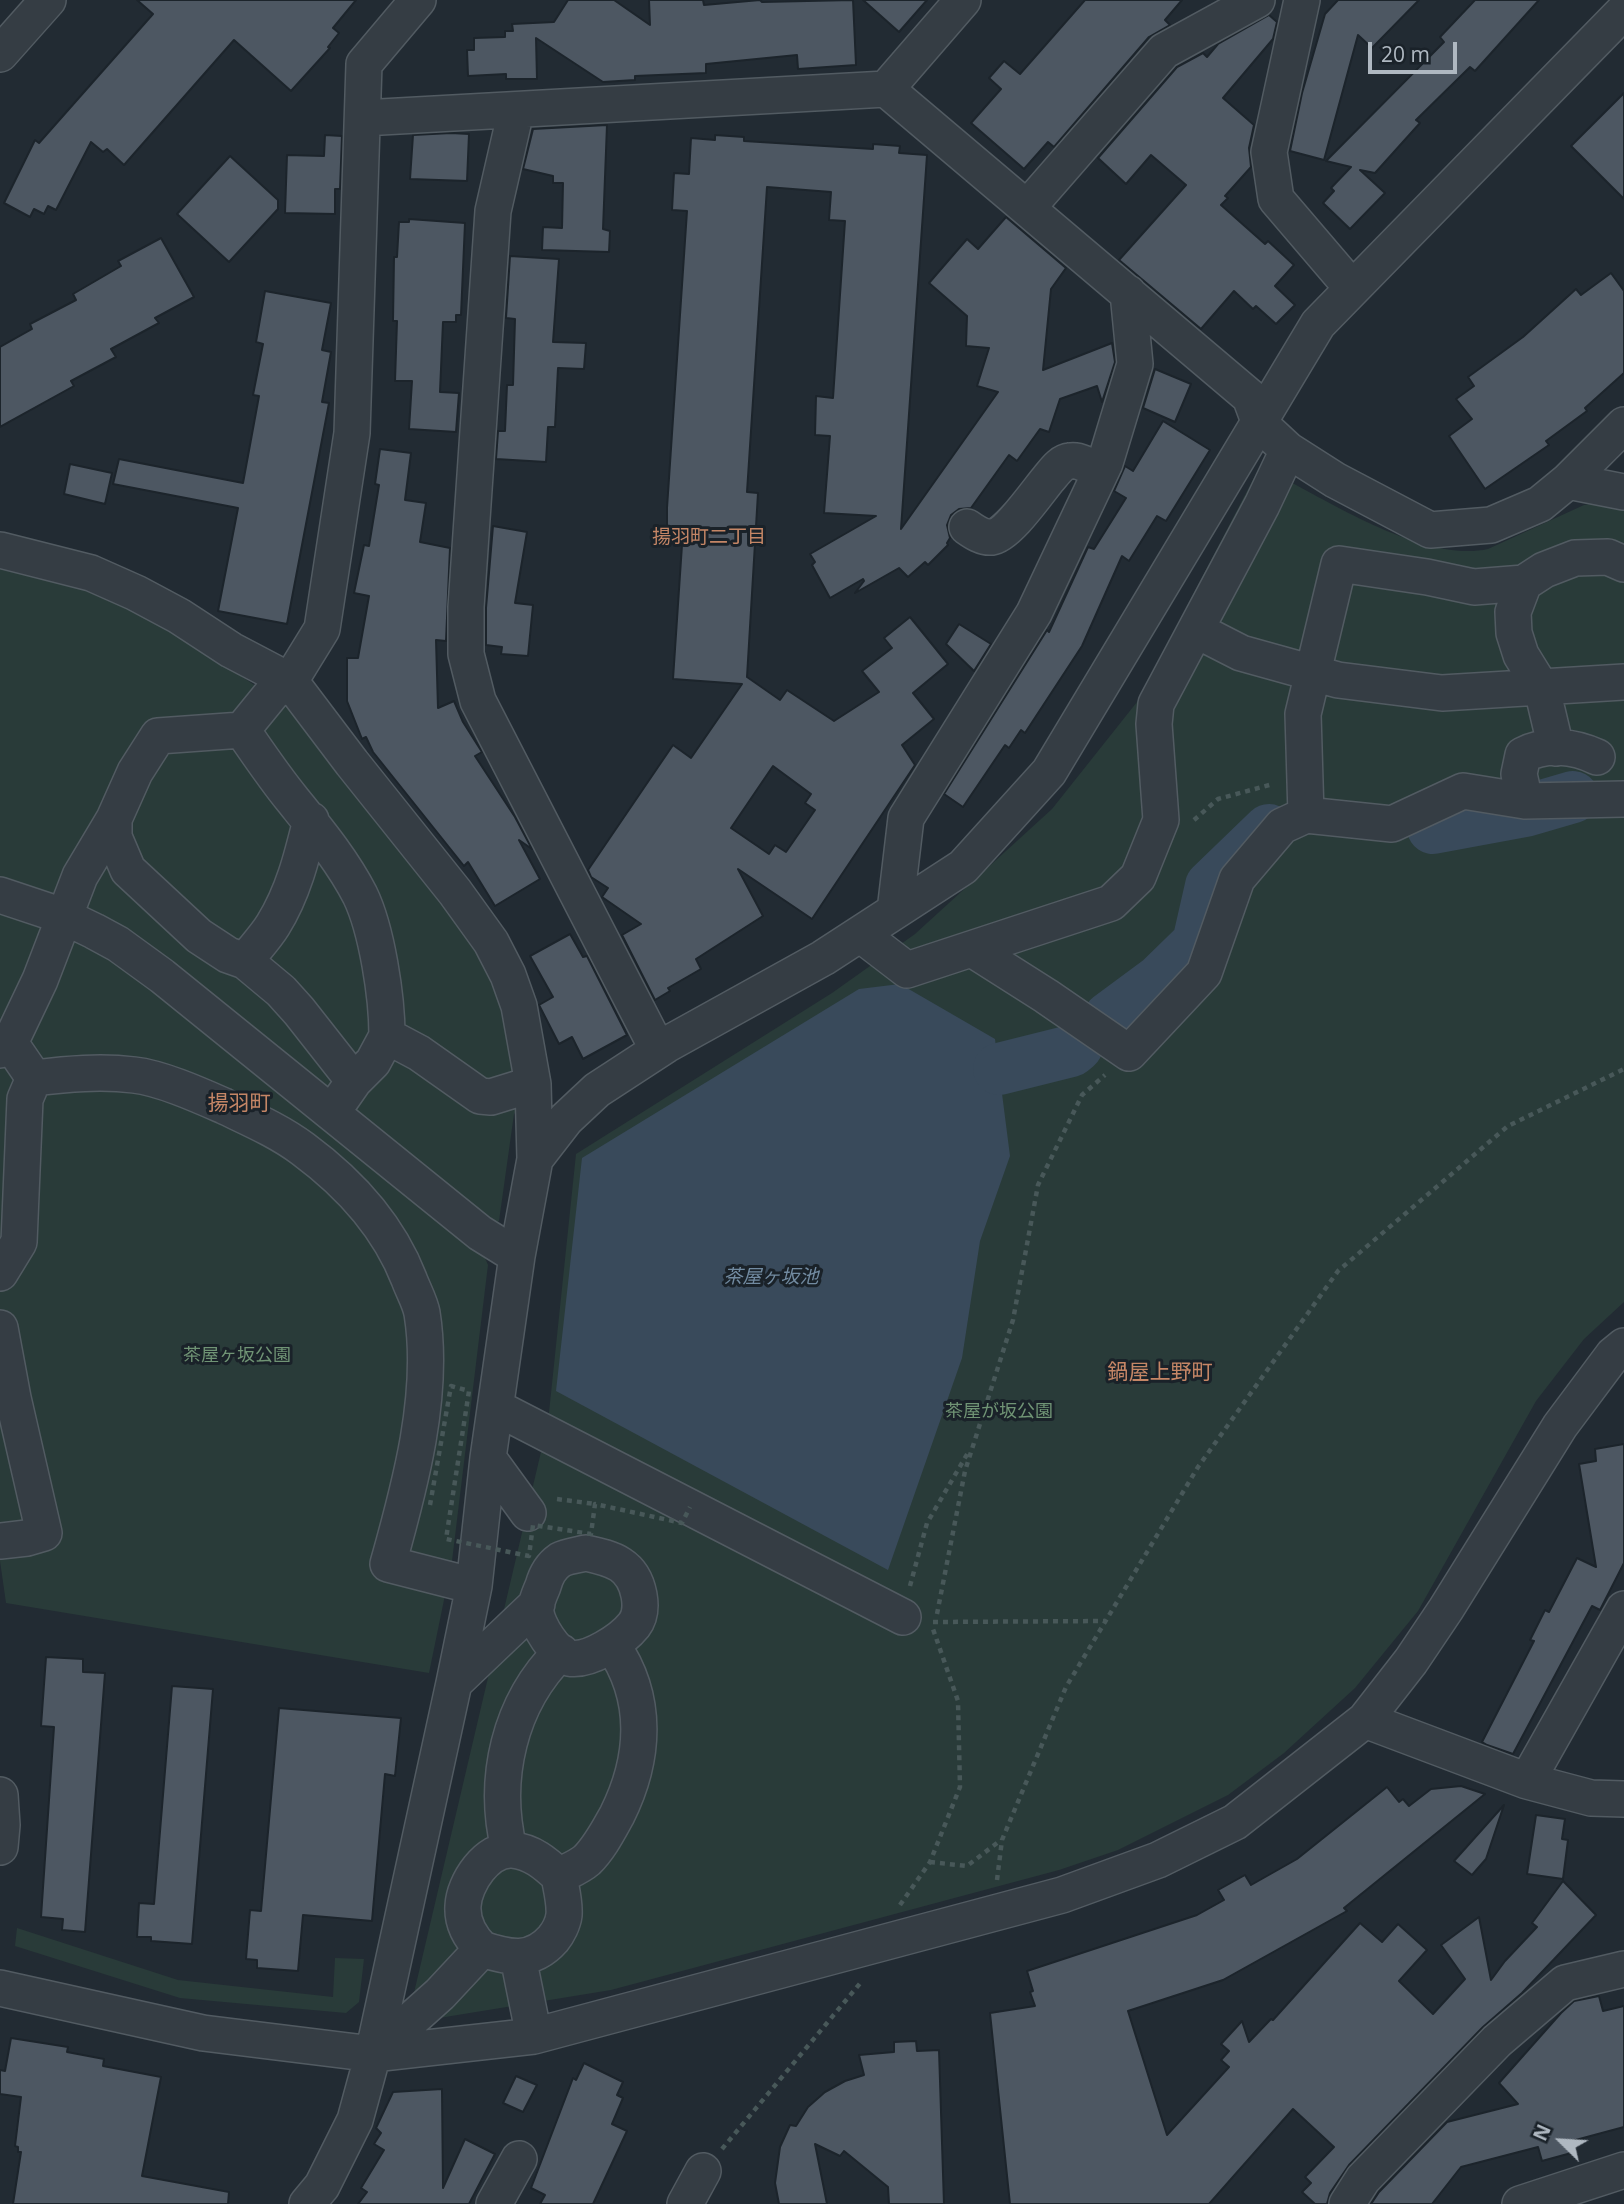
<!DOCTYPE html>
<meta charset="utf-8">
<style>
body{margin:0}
#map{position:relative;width:1624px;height:2204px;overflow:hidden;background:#222b33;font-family:"Open Sans",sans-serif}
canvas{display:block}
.north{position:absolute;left:1526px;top:2106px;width:70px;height:70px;-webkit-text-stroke:5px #1a2229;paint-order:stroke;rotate:294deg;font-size:19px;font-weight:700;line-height:28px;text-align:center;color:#afb8c1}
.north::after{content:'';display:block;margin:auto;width:24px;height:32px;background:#afb8c1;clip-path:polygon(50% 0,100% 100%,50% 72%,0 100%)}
.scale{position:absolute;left:1368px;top:42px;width:89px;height:32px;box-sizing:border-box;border:4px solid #afb8c1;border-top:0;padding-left:9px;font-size:21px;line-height:24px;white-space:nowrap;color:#afb8c1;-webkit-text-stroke:5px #1a2229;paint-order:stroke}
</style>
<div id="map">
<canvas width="1624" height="2204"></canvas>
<div class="north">N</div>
<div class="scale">20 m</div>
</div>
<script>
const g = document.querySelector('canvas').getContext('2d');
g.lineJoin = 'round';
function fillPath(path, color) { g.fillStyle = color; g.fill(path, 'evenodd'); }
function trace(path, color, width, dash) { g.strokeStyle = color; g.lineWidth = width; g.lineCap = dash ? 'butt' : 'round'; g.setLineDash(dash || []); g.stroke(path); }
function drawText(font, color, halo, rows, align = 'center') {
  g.font = font + ' "Open Sans","Noto Sans JP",sans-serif'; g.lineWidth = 6; g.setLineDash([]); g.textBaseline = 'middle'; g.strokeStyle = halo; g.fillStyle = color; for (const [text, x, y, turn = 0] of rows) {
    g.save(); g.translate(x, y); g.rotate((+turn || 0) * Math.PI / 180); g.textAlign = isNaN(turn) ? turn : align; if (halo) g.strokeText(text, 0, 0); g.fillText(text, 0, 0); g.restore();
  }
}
fillPath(new Path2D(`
 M 1258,470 L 1275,474 C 1331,502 1424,563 1488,549 L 1584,505 L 1598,503 L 1624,511 L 1624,1302 L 1584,1339 L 1536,1401 L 1418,1611 L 1355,1688 L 1284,1753 L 1228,1795 L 1118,1850 L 1059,1870 L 611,1990 L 433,2019 L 413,1997 L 548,1422 L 576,1154 L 832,993 L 915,934 L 1052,809 L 1137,702 Z
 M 0,563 L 89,585 L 142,609 L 300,716 L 436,887 L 497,979 L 521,1107 L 514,1114 L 499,1221 L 493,1225 L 0,882 Z
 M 0,909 L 45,924 L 129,966 L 482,1251 L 488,1265 L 452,1561 L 429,1673 L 6,1603 L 0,1561 Z
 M 17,1928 L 178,1980 L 333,1997 L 335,1958 L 364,1959 L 359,2002 L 346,2013 L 180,1998 L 15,1946 Z`), '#293b39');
fillPath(new Path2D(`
 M 900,984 L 995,1039 L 1010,1156 L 980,1241 L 962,1358 L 888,1570 L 556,1391 L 582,1158 L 859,989 Z`), '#394a5b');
trace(new Path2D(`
 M 1433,828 L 1525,811 L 1573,797
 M 1109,1018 L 1159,981 L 1198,943 L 1211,886 L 1269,830
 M 999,1069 L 1071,1051 L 1077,1046`), '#394a5b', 52);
const building = new Path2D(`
 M 137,0 L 356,0 L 333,28 L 339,33 L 328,47 L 330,48 L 291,91 L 234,40 L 124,165 L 107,149 L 103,152 L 91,142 L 56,210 L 48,206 L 44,214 L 34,209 L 30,217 L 4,203 L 35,140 L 39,143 L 153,14 Z
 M 568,0 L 614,0 L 650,25 L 649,0 L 703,0 L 704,5 L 760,0 L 762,2 L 853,0 L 856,65 L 798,69 L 797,55 L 706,64 L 706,73 L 635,76 L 635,80 L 603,82 L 536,38 L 537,79 L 506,79 L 506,74 L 468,76 L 467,50 L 474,50 L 474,38 L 505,37 L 505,31 L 513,31 L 512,24 L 554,22 Z
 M 863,0 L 927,0 L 899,32 Z
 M 1085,0 L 1182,0 L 1165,20 L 1170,25 L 1149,37 L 1054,147 L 1048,142 L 1024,169 L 971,123 L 1001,89 L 989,78 L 1004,61 L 1020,74 Z
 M 1338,0 L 1419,0 L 1372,48 L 1358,35 L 1324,160 L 1290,151 L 1302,93 L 1325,14 Z
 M 1475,0 L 1539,0 L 1475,71 L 1470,67 L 1416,120 L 1420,123 L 1375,173 L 1360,170 L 1385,193 L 1350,229 L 1323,203 L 1334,191 L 1331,188 L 1351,167 L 1326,161 L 1444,42 L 1440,37 Z
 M 1269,15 L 1277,22 L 1273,39 L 1223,98 L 1254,125 L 1249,148 L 1251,167 L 1225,196 L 1228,198 L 1221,205 L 1265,244 L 1268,241 L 1294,265 L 1275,286 L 1295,305 L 1276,324 L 1256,306 L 1253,309 L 1234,291 L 1201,329 L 1119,260 L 1186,185 L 1151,155 L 1126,184 L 1098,158 L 1177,67 L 1203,53 L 1207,57 L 1218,44 Z
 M 1624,93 L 1624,199 L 1571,146 Z
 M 607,125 L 603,229 L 610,231 L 609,252 L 542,250 L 543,227 L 562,228 L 563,183 L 553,183 L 553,176 L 523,169 L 533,129 Z
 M 451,133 L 469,134 L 467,181 L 410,179 L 413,135 Z
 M 325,135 L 342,136 L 340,189 L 335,189 L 335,214 L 285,213 L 287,155 L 324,156 Z
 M 715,135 L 744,137 L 744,141 L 873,149 L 873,144 L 900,146 L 899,153 L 927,155 L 901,529 L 998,392 L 977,386 L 989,348 L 966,346 L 967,316 L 929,283 L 967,239 L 978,249 L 1006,217 L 1066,268 L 1051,289 L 1043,370 L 1112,343 L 1115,362 L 1102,402 L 1097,386 L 1060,399 L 1049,432 L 1040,429 L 1017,461 L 1009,455 L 971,508 L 959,509 L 951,515 L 947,525 L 950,538 L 947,543 L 948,545 L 928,565 L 925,562 L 908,577 L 899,568 L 855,593 L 864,581 L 863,579 L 830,598 L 812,565 L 815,562 L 810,554 L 876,516 L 824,513 L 830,436 L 815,435 L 816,396 L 833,398 L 845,221 L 829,220 L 831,192 L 767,187 L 747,492 L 758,493 L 747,677 L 780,700 L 787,690 L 834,721 L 879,692 L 862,671 L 892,648 L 884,638 L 910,617 L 948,664 L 913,693 L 934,719 L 902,745 L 915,765 L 812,919 L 738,869 L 763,916 L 696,959 L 701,969 L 668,988 L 670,991 L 655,1000 L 622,935 L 641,924 L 602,897 L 608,888 L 591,877 L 588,870 L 673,745 L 691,758 L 742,684 L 673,679 L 683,530 L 667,528 L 667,508 L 687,211 L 672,210 L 674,173 L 689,174 L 691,138 L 715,140 ZM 773,766 L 811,794 L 805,803 L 815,810 L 786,852 L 775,845 L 769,854 L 731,828 Z
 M 230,156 L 278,200 L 278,209 L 229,262 L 177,214 Z
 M 409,219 L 465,223 L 461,315 L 456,315 L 456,322 L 443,322 L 440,392 L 459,393 L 456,432 L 409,429 L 412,381 L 395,381 L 397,321 L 393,321 L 394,257 L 397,257 L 399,222 L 409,222 Z
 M 161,238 L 194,297 L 155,318 L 159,323 L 111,349 L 116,357 L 71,381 L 74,386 L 0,427 L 0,347 L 32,329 L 30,324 L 76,300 L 73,294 L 121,266 L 118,261 Z
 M 510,256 L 559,259 L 553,342 L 586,343 L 584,369 L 558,368 L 555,427 L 548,427 L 546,462 L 496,459 L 498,431 L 505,431 L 507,385 L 513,385 L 515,319 L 506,318 Z
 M 1611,273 L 1624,291 L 1624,373 L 1585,408 L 1587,411 L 1546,441 L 1549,445 L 1485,489 L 1449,436 L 1472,419 L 1456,399 L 1474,386 L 1468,377 L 1523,337 L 1576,289 L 1581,295 Z
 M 265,291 L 331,303 L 322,350 L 331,352 L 322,402 L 329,403 L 287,624 L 218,611 L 238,508 L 113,484 L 119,459 L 243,483 L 259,396 L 253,395 L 263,344 L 256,342 Z
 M 1155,369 L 1191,384 L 1175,422 L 1143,408 Z
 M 1163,421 L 1210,450 L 1166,521 L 1157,516 L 1129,561 L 1122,556 L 1082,646 L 1025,733 L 1021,730 L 1009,748 L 1005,745 L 963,807 L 944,794 L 1047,630 L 1049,632 L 1088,547 L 1094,549 L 1126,498 L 1114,491 L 1125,466 L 1133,471 Z
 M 380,449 L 411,453 L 405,500 L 426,503 L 420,542 L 450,548 L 446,641 L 436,640 L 438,708 L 454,701 L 463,722 L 482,752 L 475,756 L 515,817 L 532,849 L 519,840 L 540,879 L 495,906 L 468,862 L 464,866 L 373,752 L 366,737 L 362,739 L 347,701 L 347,658 L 358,658 L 369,596 L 354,593 L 364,545 L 369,546 L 379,485 L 375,484 Z
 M 70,464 L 112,473 L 105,504 L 64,494 Z
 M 493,526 L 527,532 L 515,603 L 533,605 L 528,656 L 501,654 L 502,647 L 486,645 L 486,608 Z
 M 959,624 L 991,644 L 974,671 L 946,644 Z
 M 570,934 L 583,957 L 587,956 L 627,1035 L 583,1059 L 572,1037 L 559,1044 L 539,1005 L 553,997 L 530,956 Z
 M 1624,1444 L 1624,1563 L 1600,1610 L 1592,1606 L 1513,1754 L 1487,1745 L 1482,1742 L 1534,1641 L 1530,1640 L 1545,1610 L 1549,1612 L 1577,1558 L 1596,1567 L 1579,1464 L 1596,1461 L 1595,1449 Z
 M 46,1657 L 83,1659 L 83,1672 L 105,1673 L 85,1932 L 62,1930 L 63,1919 L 41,1917 L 54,1727 L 41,1726 Z
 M 172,1686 L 213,1689 L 192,1944 L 151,1941 L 151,1937 L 137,1937 L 139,1903 L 154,1904 Z
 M 279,1708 L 401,1718 L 395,1776 L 385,1774 L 372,1921 L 303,1915 L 298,1971 L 257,1968 L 257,1960 L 246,1959 L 250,1910 L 261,1911 Z
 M 1461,1786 L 1485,1794 L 1344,1908 L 1347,1911 L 1223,1980 L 1128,2011 L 1167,2135 L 1229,2067 L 1221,2060 L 1229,2051 L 1221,2044 L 1242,2021 L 1249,2042 L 1271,2019 L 1273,2020 L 1360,1923 L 1382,1942 L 1398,1924 L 1427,1950 L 1399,1981 L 1433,2014 L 1465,1979 L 1441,1945 L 1479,1917 L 1491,1980 L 1505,1961 L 1537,1927 L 1532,1923 L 1563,1881 L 1596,1915 L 1522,1993 L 1483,2027 L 1349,2165 L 1330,2193 L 1327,2204 L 1315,2204 L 1302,2192 L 1311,2183 L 1305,2177 L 1334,2147 L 1293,2109 L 1209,2204 L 1010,2204 L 990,2013 L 1035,2006 L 1030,1992 L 1033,1991 L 1027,1971 L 1197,1915 L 1224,1900 L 1218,1890 L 1245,1875 L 1251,1885 L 1297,1859 L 1387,1787 L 1399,1802 L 1403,1799 L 1409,1806 L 1431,1789 Z
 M 1504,1805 L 1486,1859 L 1472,1875 L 1454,1861 Z
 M 1536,1815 L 1565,1819 L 1562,1839 L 1568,1840 L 1563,1879 L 1527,1874 Z
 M 1599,1996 L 1603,2011 L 1624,2006 L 1624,2127 L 1572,2141 L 1575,2152 L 1542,2161 L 1538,2147 L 1461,2167 L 1432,2204 L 1371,2204 L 1379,2192 L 1447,2122 L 1518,2104 L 1499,2083 L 1561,2013 L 1574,2001 Z
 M 11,2038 L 68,2047 L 67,2052 L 104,2059 L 103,2066 L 161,2077 L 142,2176 L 229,2192 L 228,2204 L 13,2204 L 21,2152 L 18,2152 L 18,2147 L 15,2146 L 21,2097 L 0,2094 L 0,2070 L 5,2071 Z
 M 916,2041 L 917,2051 L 939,2050 L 944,2204 L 889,2204 L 888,2187 L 844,2151 L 840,2156 L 815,2144 L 827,2204 L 779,2204 L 775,2183 L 780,2147 L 790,2125 L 796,2126 L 808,2107 L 825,2092 L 845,2081 L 864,2075 L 859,2055 L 894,2052 L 894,2042 Z
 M 584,2063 L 623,2082 L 617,2095 L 623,2098 L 612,2124 L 627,2131 L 593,2204 L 540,2204 L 545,2195 L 531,2188 L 573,2078 L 576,2080 Z
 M 516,2076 L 537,2085 L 523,2112 L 503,2103 Z
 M 442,2089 L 443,2188 L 465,2139 L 495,2154 L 469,2204 L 358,2204 L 367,2192 L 361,2188 L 384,2150 L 374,2144 L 381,2133 L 376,2128 L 393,2092 Z`);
fillPath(building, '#4d5762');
trace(building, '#1c242b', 2);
const minor = new Path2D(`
 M 418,0 L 364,64 L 352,433 L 322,629 L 290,681 L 273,692 L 242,730 C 258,753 274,777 292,799 C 316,829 342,860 360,895 C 377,930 387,997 387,1036 L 419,1053 L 480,1096 L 491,1097 L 533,1084
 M 1302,0 L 1269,152 L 1276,199 L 1352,288
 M 0,54 L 48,0
 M 886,89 L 1250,397 L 1260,424 L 1288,450 L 1335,480 L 1430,530 L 1491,525 L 1540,504 L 1568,481 L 1624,425
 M 516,111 L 493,211 L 466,607 L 466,654 L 478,701 L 658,1050
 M 363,118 L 886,89 L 963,0
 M 1028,207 L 1164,51 L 1257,0
 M 1568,481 L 1624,492
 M 967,527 C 974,532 983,538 992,537 C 1008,535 1038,491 1049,478 C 1055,471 1061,462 1070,461 C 1080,459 1092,468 1100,473
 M 0,550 L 91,573 L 136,593 L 179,616 L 231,650 L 290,681 L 352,763 L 455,892 L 491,942 L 508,975 L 519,1006 L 533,1084 L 535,1159
 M 1524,583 L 1513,612 L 1514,633 L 1521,655 L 1542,689 L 1556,748
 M 1196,630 L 1241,653 L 1338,680 L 1442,693 L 1624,682
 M 242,730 L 158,736 L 135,772 L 114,819 L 114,837 L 128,870 L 199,936 L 228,955 L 245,961 L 281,991 L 299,1011 L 354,1081
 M 1525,801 L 1519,774 L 1523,755 C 1546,743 1574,746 1597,757
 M 1306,815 L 1303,714 L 1339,564 L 1427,577 L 1474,587 L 1524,583 L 1544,570 L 1575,558 L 1608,557 L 1624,564
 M 0,895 L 63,916 L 94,931 L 118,944 L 162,976 L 480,1233 L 517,1256
 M 895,911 L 906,818 L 1034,613 L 1105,463 L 1135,364 L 1128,293
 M 860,934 L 907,970 L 1111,903 L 1138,877 L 1161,820 L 1154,724 L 1156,704 L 1262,505 L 1288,450
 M 972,949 L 1046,996 L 1129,1053 L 1204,973 L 1237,879 L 1282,826 L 1306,815 L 1392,824 L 1463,791 L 1525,801 L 1624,799
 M 245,961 C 254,949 265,938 273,925 C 293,893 302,857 311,820
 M 10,1043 L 34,1078 C 68,1074 100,1071 134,1075 C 161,1078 199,1095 224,1106 C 251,1119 279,1131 303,1149 C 349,1183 388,1225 409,1279 C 413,1290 420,1302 422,1313 C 435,1394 410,1486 388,1564 L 474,1586
 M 0,1050 L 10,1043 L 40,980 L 80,876 L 114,819
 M 340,1101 L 354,1081 L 373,1062 L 387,1036
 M 0,1273 L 19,1242 L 25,1099 L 34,1078
 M 0,1328 L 13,1398 L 44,1533 L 27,1538 L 0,1541
 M 497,1408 L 903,1617
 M 488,1458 L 528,1513
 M 586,1553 C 613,1559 633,1564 639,1595 C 641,1606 641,1616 634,1625 C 622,1640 589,1662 569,1658 C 555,1654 537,1625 536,1612 C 535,1604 540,1593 543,1586 C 546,1575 550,1567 560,1560 C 567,1556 578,1555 586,1553 Z
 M 454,1683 L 537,1604
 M 1365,1720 L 1527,1781 L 1591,1798 L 1624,1799
 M 1527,1781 L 1624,1609
 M 0,1795 L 2,1825 L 0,1847
 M 509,1849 C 492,1779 509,1703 561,1652
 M 559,1876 C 568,1871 579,1867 587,1860 C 600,1847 608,1831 617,1815 C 645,1759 649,1698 612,1645
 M 518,1957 L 534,2036
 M 0,1988 L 203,2033 L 373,2054 L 534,2036 L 1062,1895 L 1158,1860 L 1235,1822 L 1365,1720 L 1411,1661 L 1446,1609 L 1560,1426 L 1613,1355 L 1624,1346
 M 373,2054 L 440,1994 L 482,1949 C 509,1958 532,1963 553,1939 C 558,1933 563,1923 564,1915 C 565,1902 561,1888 559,1876 C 545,1863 532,1852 513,1850 C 487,1848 464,1883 463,1906 C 462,1923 470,1937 482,1949
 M 307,2204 L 322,2186 L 355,2120 L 373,2054 L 454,1683 L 474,1586 L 488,1458 L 517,1256 L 535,1159 L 566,1119 L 597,1090 L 666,1045 L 823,958 L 963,867 L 1049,772 L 1318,324 L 1624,11
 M 494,2204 L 519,2159
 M 685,2204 L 703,2171
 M 1347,2204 L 1363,2179 L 1497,2041 L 1565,1983 L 1624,1969
 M 1520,2204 L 1624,2170`);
trace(minor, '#525b62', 38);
trace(new Path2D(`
 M 1194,820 L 1218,799 L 1273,784
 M 557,1499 L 595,1504
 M 910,1586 L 927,1523 L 969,1451
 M 937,1614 L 965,1471 L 1013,1320 L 1038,1185 L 1082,1095 L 1105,1075
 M 933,1622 L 1105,1621
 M 930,1862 L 967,1866 L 1001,1840
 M 997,1880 L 1002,1840 L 1066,1687 L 1198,1467 L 1338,1271 L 1508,1126 L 1624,1069
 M 900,1905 L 930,1862 L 960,1787 L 958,1701 L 933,1629
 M 722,2149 L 862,1981`), '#485859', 4.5, [5, 5]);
trace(minor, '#353d44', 35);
trace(new Path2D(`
 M 430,1505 L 451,1386 L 469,1391 L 446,1539 L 529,1556 L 533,1525 L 591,1534 L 595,1504 L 682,1523 L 690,1507`), '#485859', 4.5, [5, 5]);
drawText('18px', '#709475', '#1a2229', [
 ["茶屋ヶ坂公園",237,1356],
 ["茶屋が坂公園",999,1412]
]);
drawText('19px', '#c58666', '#1a2229', [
 ["揚羽町二丁目",709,538]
]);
drawText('italic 19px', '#728ba1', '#1a2229', [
 ["茶屋ヶ坂池",771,1278]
]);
drawText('21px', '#c58666', '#1a2229', [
 ["揚羽町",239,1104],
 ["鍋屋上野町",1160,1373]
]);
</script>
